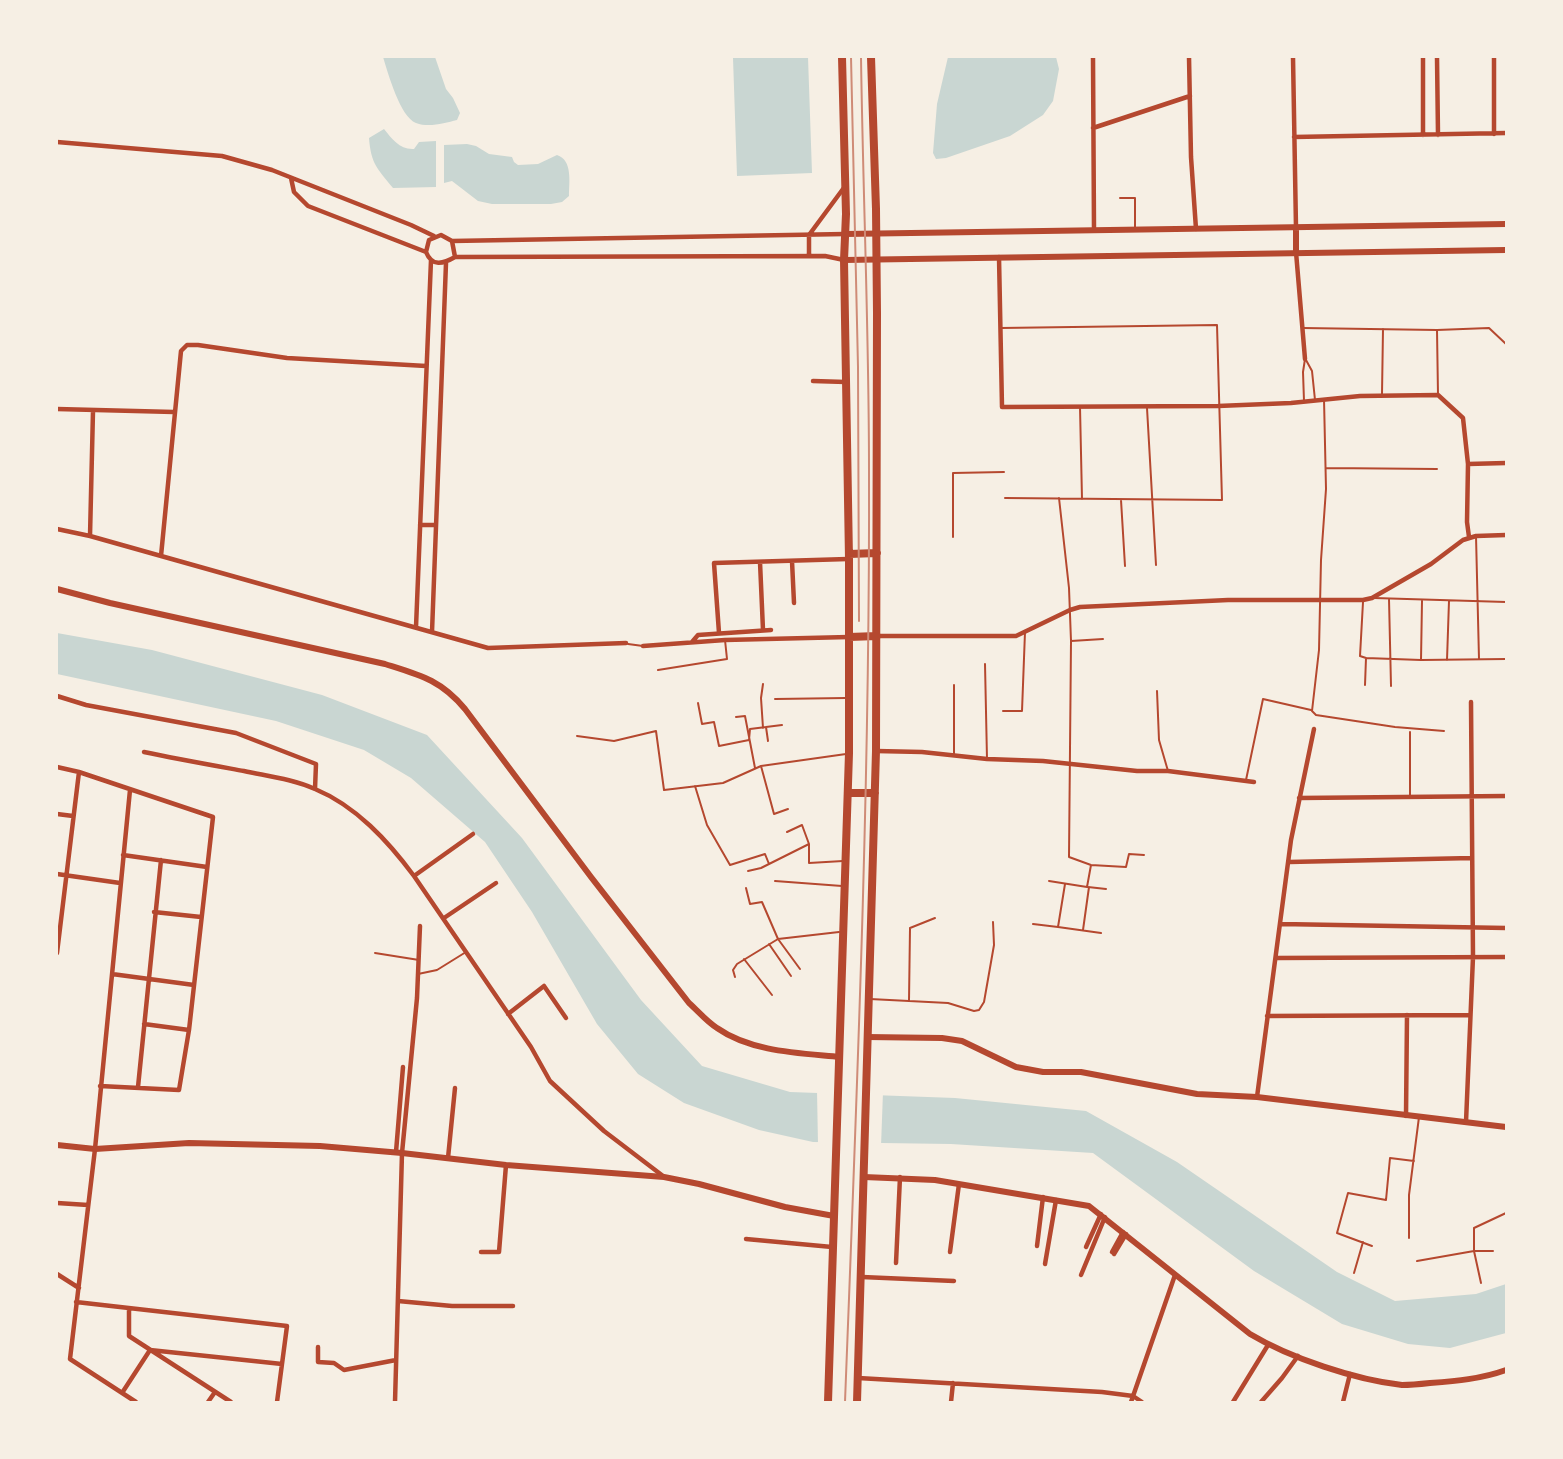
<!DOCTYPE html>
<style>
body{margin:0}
#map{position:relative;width:1563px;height:1459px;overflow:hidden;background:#f6efe4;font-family:"Archivo Narrow",sans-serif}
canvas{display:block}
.frame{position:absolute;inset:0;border:58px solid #f6efe4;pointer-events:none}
</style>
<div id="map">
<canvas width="1563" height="1459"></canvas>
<div class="frame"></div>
</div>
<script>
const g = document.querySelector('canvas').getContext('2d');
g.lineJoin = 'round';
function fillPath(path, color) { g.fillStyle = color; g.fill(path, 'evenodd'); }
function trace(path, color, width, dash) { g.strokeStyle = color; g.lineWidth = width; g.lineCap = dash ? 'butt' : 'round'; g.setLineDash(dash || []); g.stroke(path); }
fillPath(new Path2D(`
 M 383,57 L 435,57 L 446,89 L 453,98 L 460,113 L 457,120 C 445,123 429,128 416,123 C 400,117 388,73 383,57 Z
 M 808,57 L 812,173 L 737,176 L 733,58 Z
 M 948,57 L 1056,57 L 1059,69 L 1053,101 L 1043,115 L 1010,136 L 946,158 L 936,159 L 933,153 L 937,104 Z
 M 384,129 C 392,139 400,150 414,149 L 419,142 L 436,141 L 436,187 L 393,188 C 377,168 371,164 369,138 Z
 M 467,144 L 476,146 L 489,154 L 512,157 L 514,162 L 518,165 L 538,164 L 557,155 C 573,160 569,183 569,196 L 562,202 L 551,204 L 492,204 L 478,201 L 452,181 L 444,183 L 444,145 Z
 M 57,633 L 152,650 L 322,695 L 427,735 L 522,838 L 641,1000 L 702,1066 L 790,1092 L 955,1098 L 1086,1111 L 1177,1162 L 1337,1272 L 1395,1301 L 1476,1294 L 1506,1284 L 1506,1333 L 1450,1348 L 1408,1344 L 1342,1324 L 1254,1271 L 1093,1153 L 951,1144 L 813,1142 L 759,1130 L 684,1103 L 638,1074 L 597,1024 L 532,912 L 485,842 L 411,778 L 364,750 L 276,721 L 57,674 Z`), '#c9d6d2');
fillPath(new Path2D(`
 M 817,1090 L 883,1092 L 881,1146 L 818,1145 Z`), '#f6efe4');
trace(new Path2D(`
 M 1120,198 L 1135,198 L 1135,229
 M 1001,328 L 1217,325 L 1222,500 L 1005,498
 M 1303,328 L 1437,330 L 1489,328 L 1506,344
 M 1437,330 L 1438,395
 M 1306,360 L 1312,371 L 1315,400
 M 1382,394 L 1383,329
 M 1324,399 L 1326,489 L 1321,560 L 1319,650 L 1312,711 L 1316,715 L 1395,727 L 1444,731
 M 1304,401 L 1303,372 L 1305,359
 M 1080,407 L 1082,499
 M 1147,408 L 1156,565
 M 1326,468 L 1437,469
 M 1059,498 L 1069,588 L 1071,641 L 1069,857 L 1091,865 L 1126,867 L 1129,854 L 1144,855
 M 1121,500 L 1125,566
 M 1506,535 L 1506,563
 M 1476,536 L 1479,659
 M 953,537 L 953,473 L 1004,472
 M 1374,598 L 1506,602
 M 1389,599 L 1391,686
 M 1363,602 L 1360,656 L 1366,658 L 1365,685
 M 1071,641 L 1103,639
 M 628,644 L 643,646
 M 1366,658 L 1421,660 L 1506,659
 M 1421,660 L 1422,601
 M 1447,660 L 1449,601
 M 985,664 L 987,759
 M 658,670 L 727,659 L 725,640
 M 763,684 L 761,698 L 763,728
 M 1157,691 L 1159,740 L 1168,771
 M 775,699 L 846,698
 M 698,703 L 702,724 L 714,722 L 719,746 L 749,740 L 750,729 L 782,725
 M 1003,711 L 1022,711 L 1025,632
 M 736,717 L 745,716 L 755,768
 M 766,727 L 768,741
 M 577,736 L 614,741 L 656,731 L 664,790 L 723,783 L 761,766 L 846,754
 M 954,755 L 954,685
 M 761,766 L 774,814 L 788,809
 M 1246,780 L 1263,699 L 1311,710
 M 695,786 L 707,825 L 730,865 L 765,854 L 769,864
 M 1410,796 L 1410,732
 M 787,832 L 802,825 L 809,844
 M 748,871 L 761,868 L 809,844 L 809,863 L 843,861
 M 775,881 L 842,886
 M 1049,881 L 1087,887 L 1091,865
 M 1065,884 L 1058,927 L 1101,933
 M 1088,887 L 1106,889
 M 746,888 L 750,904 L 762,902 L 778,939 L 800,969
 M 1033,924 L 1058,927
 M 1083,930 L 1089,887
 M 769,944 L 791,976
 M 375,953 L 419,960
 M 744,959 L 772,995
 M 418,974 L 437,970 L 466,952
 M 735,977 L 733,970 L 737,964 L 778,939 L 839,932
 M 870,999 L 948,1003 L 974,1011 L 979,1010 L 984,1002 L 994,945 L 993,922
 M 909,1001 L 910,928 L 935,918
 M 1409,1238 L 1409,1195 L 1419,1117
 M 1372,1246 L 1337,1233 L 1348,1193 L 1386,1200 L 1390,1158 L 1414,1161
 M 1417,1261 L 1474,1251 L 1474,1228 L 1506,1213
 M 1354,1273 L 1363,1242
 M 1481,1283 L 1474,1251 L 1493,1251`), '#b5482f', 2);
trace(new Path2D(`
 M 1093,57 L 1094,230
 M 1189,57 L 1191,157 L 1196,229
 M 1293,57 L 1296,228
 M 1423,57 L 1423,135
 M 1437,57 L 1438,135
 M 1494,57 L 1494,134
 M 1093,128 L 1190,96
 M 1294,137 L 1506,133
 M 57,142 L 222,156 L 272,170 L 411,225 L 434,236
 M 291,178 L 294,192 L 308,206 L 426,252
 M 441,235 L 452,241 L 455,257 C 443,264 432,267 426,252 L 429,240 Z
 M 452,241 L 845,234
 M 1296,252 L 1305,359
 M 809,256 L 809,235 L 843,189
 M 455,257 L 825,256 L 844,260
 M 999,257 L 1002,407 L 1218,406 L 1291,403 L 1360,396 L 1438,395 L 1463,418 L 1468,464 L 1467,522 L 1469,537
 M 813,381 L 846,382
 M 57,409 L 174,412
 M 1468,464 L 1506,463
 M 420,525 L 436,525
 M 57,529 L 90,536 L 488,648 L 626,643
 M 90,536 L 93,411
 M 161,556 L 181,351 L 187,345 L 198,345 L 287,358 L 426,366
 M 792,561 L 794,603
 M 760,562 L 763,630
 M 416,627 L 431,260
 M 432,632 L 446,263
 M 719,633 L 714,563 L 848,559
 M 877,636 L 1016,636 L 1070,610 L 1080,607 L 1228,600 L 1363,600 L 1372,598 L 1431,564 L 1463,540 L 1476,536 L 1506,535
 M 692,642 L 698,635 L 771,630
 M 643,646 L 725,640 L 849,637
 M 57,696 L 86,705 L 236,733 L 316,764 L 315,789
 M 876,751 L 922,752 L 987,759 L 1043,761 L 1137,771 L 1168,771 L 1254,782
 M 144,752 C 177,759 211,765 244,771 C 267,776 293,779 315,789 C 356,806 388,841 414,876 L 531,1047 L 550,1081 L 604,1131 L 663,1176
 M 57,767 L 79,772 L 213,817 L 189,1030 L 179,1090 L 100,1086
 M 130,790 L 95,1149 L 70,1359 L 136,1402
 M 1299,798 L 1506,796
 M 57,814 L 73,816
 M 123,855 L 207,867
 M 1289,862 L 1472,858
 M 57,874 L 120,883
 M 414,876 L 473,834
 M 154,912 L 201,917
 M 444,918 L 496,883
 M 1281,924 L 1506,928
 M 57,953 L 79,772
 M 1276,958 L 1506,957
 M 112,974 L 194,985
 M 508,1014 L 544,986 L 566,1018
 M 1267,1016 L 1470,1015
 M 144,1024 L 189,1030
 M 138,1087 L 161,860
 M 1257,1097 L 1291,840 L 1314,729
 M 1406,1116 L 1407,1015
 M 1466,1122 L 1473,957 L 1471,702
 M 396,1152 L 403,1067
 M 448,1158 L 455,1088
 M 57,1203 L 88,1205
 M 746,1239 L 832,1247
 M 1037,1246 L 1043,1197
 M 1086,1247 L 1101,1214
 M 481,1252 L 499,1252 L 506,1165
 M 950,1252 L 959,1184
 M 1112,1252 L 1123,1232
 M 1114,1254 L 1126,1234
 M 896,1263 L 900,1177
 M 1045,1264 L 1056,1200
 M 57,1274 L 79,1288
 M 1081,1275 L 1105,1217
 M 862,1277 L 954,1281
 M 398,1301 L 452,1306 L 513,1306
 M 76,1302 L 287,1326 L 277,1402
 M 129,1308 L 129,1336 L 231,1402
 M 318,1347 L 318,1362 L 334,1363 L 344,1370 L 396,1360
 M 858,1378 L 1102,1392 L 1133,1396 L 1142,1402
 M 122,1393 L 150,1350 L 282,1364
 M 208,1402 L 215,1392
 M 395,1402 L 402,1153 L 417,998 L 420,926
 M 951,1402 L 953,1383
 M 1131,1402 L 1175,1275
 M 1233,1402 L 1268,1345
 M 1261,1402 L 1282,1378 L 1298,1356
 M 1343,1402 L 1350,1374`), '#b5482f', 4.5);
trace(new Path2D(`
 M 1296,228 L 1296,252
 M 845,234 L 1506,224
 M 844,260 L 1506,250
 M 57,589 L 110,603 L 385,664 C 420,675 441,680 465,709 L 591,877 L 689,1003 C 698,1011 707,1022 717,1028 C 751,1052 800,1053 840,1057
 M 867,1037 L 942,1038 L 962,1041 L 1016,1067 L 1043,1072 L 1081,1072 L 1197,1094 L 1257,1097 L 1506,1127
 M 57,1145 L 95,1149 L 189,1143 L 320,1146 L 402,1153 L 506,1165 L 664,1177 L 699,1184 L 785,1207 L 834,1216
 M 864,1177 L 935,1180 L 1089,1206 L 1250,1334 C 1290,1358 1356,1380 1402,1385 C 1411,1385 1421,1384 1430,1383 C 1456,1381 1481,1379 1506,1370`), '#b5482f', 6);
trace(new Path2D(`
 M 849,554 L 877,553
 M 849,637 L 877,636
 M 848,793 L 875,793
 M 828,1402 L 849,753 L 849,559 L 844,260 L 846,214 L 842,57
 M 857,1402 L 876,751 L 877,313 L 876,209 L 871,57`), '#b5482f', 8);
trace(new Path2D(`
 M 851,57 L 858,367 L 859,621
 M 845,1402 C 857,1091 870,780 869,469 C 869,332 863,194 861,57`), '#cf8b77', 2);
</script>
